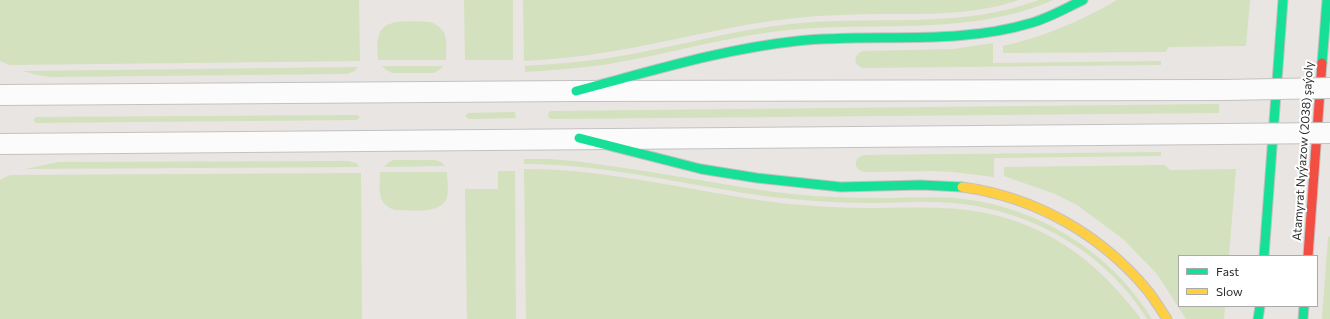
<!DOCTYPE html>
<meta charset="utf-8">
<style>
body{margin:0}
#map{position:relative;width:1330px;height:319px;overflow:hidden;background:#e9e5e2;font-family:Commissioner,sans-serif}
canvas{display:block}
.legend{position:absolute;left:1178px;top:255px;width:140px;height:52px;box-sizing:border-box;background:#fff;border:1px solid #aaa;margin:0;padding:5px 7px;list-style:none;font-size:12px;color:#2b2b2b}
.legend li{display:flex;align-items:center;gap:8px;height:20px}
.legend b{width:20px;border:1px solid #aaa}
</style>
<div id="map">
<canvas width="1330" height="319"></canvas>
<ul class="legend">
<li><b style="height:5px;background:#16e098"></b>Fast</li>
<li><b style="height:5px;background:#ffcf43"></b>Slow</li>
</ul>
</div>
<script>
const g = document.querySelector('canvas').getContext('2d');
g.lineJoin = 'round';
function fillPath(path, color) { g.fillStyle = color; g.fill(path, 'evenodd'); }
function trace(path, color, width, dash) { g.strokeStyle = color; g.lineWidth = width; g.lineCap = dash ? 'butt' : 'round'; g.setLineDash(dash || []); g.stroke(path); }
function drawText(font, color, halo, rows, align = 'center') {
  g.font = font + ' Commissioner,sans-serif'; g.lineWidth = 4; g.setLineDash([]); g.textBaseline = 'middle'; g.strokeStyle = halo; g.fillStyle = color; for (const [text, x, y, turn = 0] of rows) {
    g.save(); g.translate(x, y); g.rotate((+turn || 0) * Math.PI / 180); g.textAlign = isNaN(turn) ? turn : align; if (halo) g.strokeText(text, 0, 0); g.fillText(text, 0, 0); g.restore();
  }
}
fillPath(new Path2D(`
 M 0,0 L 359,0 L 360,61 L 10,65 L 0,61 Z
 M 464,0 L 513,0 L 513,60 L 465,60 Z
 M 523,0 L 1019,0 C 975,15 929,14 884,14 C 854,14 825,15 796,18 C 733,24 671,42 608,52 C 580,57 552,59 524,61 Z
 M 1039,0 L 1053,0 C 965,39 865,19 772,32 C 717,39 664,55 609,64 C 582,68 554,70 525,72 L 525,66 C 559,64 593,61 627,55 C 682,45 735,30 790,24 C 873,15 959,30 1039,0 Z
 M 1117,0 L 1250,0 L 1246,46 L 1169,47 L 1165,52 L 1003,53 L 1003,46 C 1044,37 1081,21 1117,0 Z
 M 430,22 C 450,29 446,43 446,60 L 378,60 C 378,53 376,43 379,35 C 384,17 415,22 430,22 Z
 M 993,43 L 993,63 L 1161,61 L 1161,65 L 863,68 C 853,65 853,54 863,51 L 953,49 Z
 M 382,66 L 443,66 L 439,70 L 434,73 L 392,73 L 386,70 Z
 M 358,67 L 355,71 L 347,74 L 51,77 L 37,75 L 23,71 Z
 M 1219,104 L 1219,113 L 552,119 L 549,118 L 548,115 L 549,112 L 552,111 Z
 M 515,112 L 516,118 L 469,119 L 465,116 L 468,113 Z
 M 357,115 L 360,117 L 357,120 L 36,123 L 33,120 L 36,117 Z
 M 1161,152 L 1161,156 L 994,158 L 994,177 L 953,172 L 933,171 L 864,172 C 853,169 853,158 864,155 Z
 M 524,159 L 549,159 L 574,161 C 620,167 665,174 711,182 C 737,186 764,191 791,194 C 823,197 856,198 888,198 C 913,198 938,196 963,199 C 1040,208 1112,253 1152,319 L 1147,319 C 1108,255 1036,213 963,204 C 931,200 898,203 866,203 C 835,203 803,200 772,197 C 689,186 608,164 524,164 Z
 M 393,160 L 435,160 L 441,162 L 445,166 L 384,167 L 388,163 Z
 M 348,161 L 356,163 L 359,167 L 25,169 L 59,162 Z
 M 1165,165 L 1170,170 L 1236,169 L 1229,256 L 1179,256 L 1179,306 L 1225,306 L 1224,319 L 1186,319 L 1157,274 L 1123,239 L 1077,205 L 1055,194 L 1004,176 L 1004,167 Z
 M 524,169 C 614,169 701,194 789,204 C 814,206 840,208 865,208 C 924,208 972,203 1028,226 C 1075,245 1111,279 1141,319 L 526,319 Z
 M 498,171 L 515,171 L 516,319 L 467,319 L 465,189 L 498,189 Z
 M 380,172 L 447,172 C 447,180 449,189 447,197 C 442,215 410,210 395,210 C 376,204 380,189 380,172 Z
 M 361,173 L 362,319 L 0,319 L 0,180 L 10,175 Z
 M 1330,236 L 1330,319 L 1322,319 L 1328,238 Z`), '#d3e1be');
const street = new Path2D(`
 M 0,95 L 576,91 L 1225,90
 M 0,144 L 1221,134`);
const fast = new Path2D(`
 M 1322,63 L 1327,0
 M 576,91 C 649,72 722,49 797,41 C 874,33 955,46 1031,23 C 1049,18 1066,8 1083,0
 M 579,138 L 701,169 L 757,178 L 841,187 L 921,185 L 962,187
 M 1264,256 L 1283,0
 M 1258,319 L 1260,306
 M 1303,319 L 1304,306`);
const slow = new Path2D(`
 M 962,187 C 1035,197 1101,234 1148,291 C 1155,300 1161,310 1167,319`);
const jam = new Path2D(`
 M 1308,256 L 1322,63`);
trace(street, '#c3c2c2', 22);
trace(fast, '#c5c3c2', 11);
trace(slow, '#c5c3c2', 11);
trace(jam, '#c5c3c2', 11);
trace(street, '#fcfbfb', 20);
trace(fast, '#16e098', 9);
trace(slow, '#ffcf43', 9);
trace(jam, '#f24e42', 9);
const streetBridge = new Path2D(`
 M 1225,90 L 1330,88
 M 1221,134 L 1330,133`);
trace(streetBridge, '#c3c2c2', 22, []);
trace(streetBridge, '#fcfbfb', 20);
drawText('12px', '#2b2b2b', '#fff', [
 ["Atamyrat Nyýazow (2038) şaýoly",1303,151,-86]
]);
</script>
